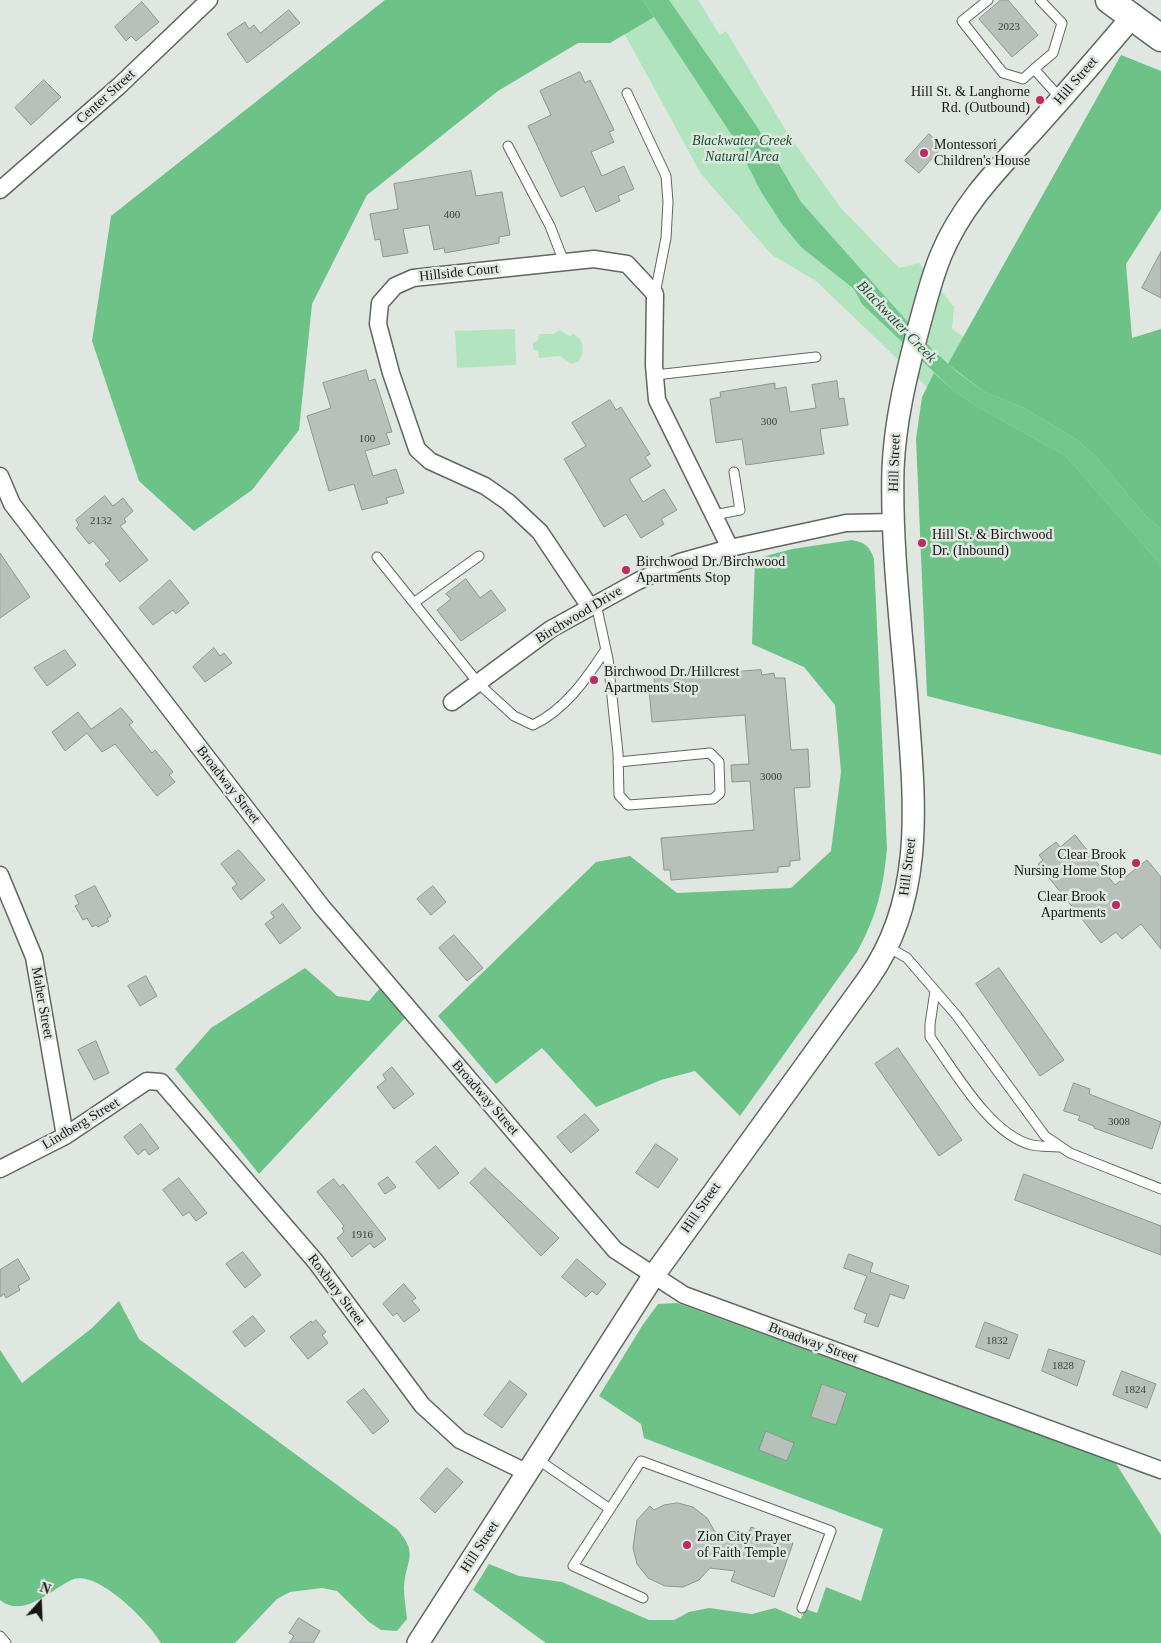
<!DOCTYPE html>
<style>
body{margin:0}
#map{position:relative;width:1161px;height:1643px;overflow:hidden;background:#e0e7e1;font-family:"Times New Roman",serif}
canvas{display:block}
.north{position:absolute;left:15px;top:1578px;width:50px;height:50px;-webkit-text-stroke:4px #e0e7e1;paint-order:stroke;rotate:20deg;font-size:14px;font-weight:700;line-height:20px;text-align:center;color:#141614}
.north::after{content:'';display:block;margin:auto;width:18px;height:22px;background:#141614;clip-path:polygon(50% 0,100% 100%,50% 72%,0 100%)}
</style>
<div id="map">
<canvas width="1161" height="1643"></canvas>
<div class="north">N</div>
</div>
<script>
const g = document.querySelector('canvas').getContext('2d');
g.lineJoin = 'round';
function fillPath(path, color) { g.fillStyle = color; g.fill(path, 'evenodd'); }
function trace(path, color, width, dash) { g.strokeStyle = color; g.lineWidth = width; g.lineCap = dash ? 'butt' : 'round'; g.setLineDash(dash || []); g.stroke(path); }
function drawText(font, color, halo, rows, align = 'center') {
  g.font = font + ' "Times New Roman",serif'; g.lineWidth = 5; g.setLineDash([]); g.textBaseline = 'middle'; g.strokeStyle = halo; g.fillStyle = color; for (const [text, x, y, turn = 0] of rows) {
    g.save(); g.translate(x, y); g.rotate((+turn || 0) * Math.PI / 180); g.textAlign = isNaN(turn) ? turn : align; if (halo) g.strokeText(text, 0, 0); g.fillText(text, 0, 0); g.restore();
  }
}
fillPath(new Path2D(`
 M 606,0 L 698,0 L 720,35 L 726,31 L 788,134 L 841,208 L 899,268 L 919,263 L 954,307 L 952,329 L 1046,393 L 1161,505 L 1161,600 L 960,419 L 816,281 L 772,255 L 701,174 Z
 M 515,329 L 516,365 L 457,368 L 455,331 Z
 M 560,330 L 570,336 L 573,334 C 585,339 585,353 578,362 L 571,364 L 560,356 L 539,358 L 538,352 L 533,349 L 533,343 L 538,340 L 539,334 L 553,334 Z`), '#b2e5bf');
fillPath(new Path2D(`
 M 385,0 L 643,0 L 654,17 L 610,43 L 578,43 L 498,91 L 367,195 L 312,304 L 299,430 L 252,490 L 194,531 L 139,481 L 92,341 L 111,216 Z
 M 1121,55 L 1161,71 L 1161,209 L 1126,264 L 1132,338 L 1161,329 L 1161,529 L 1146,516 L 1097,458 L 1079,441 L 1024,408 L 983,391 L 948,364 Z
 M 934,373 L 954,391 L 976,406 L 1066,456 L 1161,565 L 1161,755 L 927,696 L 916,439 L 922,397 Z
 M 852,540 C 865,542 870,547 874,559 L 887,849 C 883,890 877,915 857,952 L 740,1116 L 695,1071 L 661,1080 L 596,1107 L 542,1048 L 496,1084 L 438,1016 L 596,862 L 630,856 L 677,893 L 791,888 L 831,851 L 841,772 L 835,705 L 804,667 L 752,644 L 755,559 L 792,549 Z
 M 305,968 L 337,996 L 369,1001 L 381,987 L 406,1017 L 259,1174 L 175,1069 L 211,1028 Z
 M 119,1301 L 139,1339 L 397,1529 C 420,1555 405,1560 404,1588 C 404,1598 406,1609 407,1619 L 397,1631 L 381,1630 L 369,1622 L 337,1591 L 322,1588 L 290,1592 L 277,1599 L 235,1643 L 161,1643 C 149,1622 99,1571 74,1579 C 53,1587 24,1620 0,1600 L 0,1350 L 22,1383 L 92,1328 Z
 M 677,1303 L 1115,1462 L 1161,1535 L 1161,1643 L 546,1643 L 473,1590 L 489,1564 L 519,1576 L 562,1582 L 649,1620 L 674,1620 L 689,1612 L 709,1608 L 752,1614 L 775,1608 L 801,1619 L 805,1609 L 817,1613 L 826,1587 L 861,1601 L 883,1529 L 644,1438 L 641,1424 L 599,1396 L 642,1326 L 658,1304 Z`), '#6dc287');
fillPath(new Path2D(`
 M 643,0 L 669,0 L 756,125 L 801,202 L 931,348 L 957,372 L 983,391 L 1024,408 L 1079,441 L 1097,458 L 1146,516 L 1161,529 L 1161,565 L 1066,456 L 976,406 L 954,391 L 862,304 L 854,289 L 801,247 L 782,224 L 760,190 L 735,140 Z`), '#72c68b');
const building = new Path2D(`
 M 1001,0 L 1008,0 L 1038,35 L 1012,57 L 979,19 Z
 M 142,2 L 159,22 L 136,41 L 131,36 L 126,41 L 115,27 Z
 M 289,10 L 300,23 L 247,63 L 227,34 L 245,22 L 249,29 L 254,25 L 260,33 Z
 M 580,72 L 585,83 L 590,80 L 614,130 L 609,132 L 614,142 L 591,152 L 602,176 L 624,166 L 634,189 L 618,196 L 620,201 L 596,212 L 584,186 L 561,197 L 528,126 L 551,115 L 540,91 Z
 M 44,80 L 61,97 L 31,125 L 15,108 Z
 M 929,134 L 943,146 L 919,173 L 905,161 Z
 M 471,171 L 476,196 L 502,192 L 510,235 L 499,237 L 499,243 L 445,253 L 444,248 L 434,250 L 429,225 L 403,229 L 408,253 L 383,257 L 380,239 L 375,240 L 370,214 L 398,209 L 394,184 Z
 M 1161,252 L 1161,298 L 1142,288 Z
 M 366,370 L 369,381 L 375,379 L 392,432 L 386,433 L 390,444 L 365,451 L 373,476 L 396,469 L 404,493 L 386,498 L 388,503 L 362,510 L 354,484 L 329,491 L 307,416 L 331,408 L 323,383 Z
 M 837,381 L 839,399 L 844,398 L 848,425 L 820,429 L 824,454 L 746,465 L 742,439 L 716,443 L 710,399 L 721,397 L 720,392 L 775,383 L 775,389 L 786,387 L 790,412 L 816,408 L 812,385 Z
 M 610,400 L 616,410 L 621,407 L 650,454 L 645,457 L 651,466 L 629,479 L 643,502 L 664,489 L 677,510 L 661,519 L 664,524 L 641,538 L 626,514 L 604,527 L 564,459 L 586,446 L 572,423 Z
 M 105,496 L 113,506 L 123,498 L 133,511 L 124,519 L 126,522 L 120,526 L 148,560 L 120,582 L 105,564 L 110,561 L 93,541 L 89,544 L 76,528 L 79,525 L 76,520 Z
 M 0,553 L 30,597 L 0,618 Z
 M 466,579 L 480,598 L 491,590 L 506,610 L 461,641 L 437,610 L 451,599 L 446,594 Z
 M 170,580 L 189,603 L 176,614 L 173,610 L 153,625 L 139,608 Z
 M 214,648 L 220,656 L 224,653 L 232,663 L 205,682 L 193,667 Z
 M 65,650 L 76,665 L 47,686 L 34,668 Z
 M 761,670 L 762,675 L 774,673 L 775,678 L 785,678 L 791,750 L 808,749 L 810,787 L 794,788 L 800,860 L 790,861 L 790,866 L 778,867 L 778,872 L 671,880 L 670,870 L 664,870 L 661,838 L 754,830 L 750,781 L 732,782 L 731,765 L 749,764 L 745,715 L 652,722 L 649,689 L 655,689 L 654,678 Z
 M 121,708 L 133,722 L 129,725 L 152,753 L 155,750 L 173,772 L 169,775 L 175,782 L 157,796 L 115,744 L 102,752 L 87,733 L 65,751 L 52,732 L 78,712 L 91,729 Z
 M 1075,835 L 1115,885 L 1147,860 L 1161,877 L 1161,949 L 1141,924 L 1122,939 L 1116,932 L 1101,943 L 1038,864 L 1043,860 L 1039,855 L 1056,842 L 1060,847 Z
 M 239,850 L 265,880 L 241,900 L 232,888 L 237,884 L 221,864 Z
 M 95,886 L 111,916 L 107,919 L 109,921 L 98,927 L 96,925 L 92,927 L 87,918 L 83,920 L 75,906 L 79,904 L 75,896 Z
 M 433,886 L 446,902 L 431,915 L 417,899 Z
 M 283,904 L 301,928 L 280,944 L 265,924 L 274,917 L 271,913 Z
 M 454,935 L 483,968 L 467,981 L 439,948 Z
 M 999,968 L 1064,1060 L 1040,1076 L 976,984 Z
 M 146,976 L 157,996 L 140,1006 L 128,986 Z
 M 96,1041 L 109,1073 L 94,1080 L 78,1050 Z
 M 898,1048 L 962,1140 L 939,1156 L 875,1064 Z
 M 392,1067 L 414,1094 L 394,1109 L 377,1087 L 386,1080 L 383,1075 Z
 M 1074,1083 L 1090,1089 L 1089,1094 L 1161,1122 L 1152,1149 L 1094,1128 L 1094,1126 L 1078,1120 L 1080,1116 L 1064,1111 Z
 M 585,1114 L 599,1130 L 571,1153 L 557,1137 Z
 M 141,1124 L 159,1148 L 149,1155 L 145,1149 L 138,1155 L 124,1137 Z
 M 656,1144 L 678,1159 L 658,1188 L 636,1173 Z
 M 436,1146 L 459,1173 L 439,1189 L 416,1162 Z
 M 485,1168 L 559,1238 L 541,1256 L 470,1183 Z
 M 1024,1174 L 1161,1226 L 1161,1255 L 1015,1200 Z
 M 388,1177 L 396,1187 L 385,1194 L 378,1184 Z
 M 179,1178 L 207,1213 L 196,1221 L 189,1212 L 183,1216 L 163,1190 Z
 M 334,1179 L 340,1187 L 343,1184 L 386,1239 L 374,1248 L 370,1243 L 352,1257 L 337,1238 L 344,1232 L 342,1228 L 344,1226 L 317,1192 Z
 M 243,1252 L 261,1275 L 245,1288 L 226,1264 Z
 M 849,1254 L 873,1263 L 870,1272 L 909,1286 L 904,1299 L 890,1294 L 878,1327 L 864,1322 L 867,1314 L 854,1309 L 867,1276 L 844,1268 Z
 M 18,1259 L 30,1279 L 18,1286 L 20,1290 L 6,1298 L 4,1294 L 0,1297 L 0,1270 Z
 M 577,1259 L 606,1284 L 597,1295 L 592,1291 L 586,1297 L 562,1277 Z
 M 404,1284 L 416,1298 L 412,1301 L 420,1310 L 404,1322 L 397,1313 L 393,1316 L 383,1304 Z
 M 253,1316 L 265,1331 L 245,1347 L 233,1332 Z
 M 316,1320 L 326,1332 L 322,1335 L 328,1343 L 308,1359 L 290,1337 L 311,1321 L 312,1323 Z
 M 985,1322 L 1018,1335 L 1009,1359 L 976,1347 Z
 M 1049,1349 L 1085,1361 L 1077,1386 L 1042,1371 Z
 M 1122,1371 L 1156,1384 L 1147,1408 L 1113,1395 Z
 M 510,1381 L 527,1394 L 502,1428 L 484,1415 Z
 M 822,1384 L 847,1393 L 836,1425 L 811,1417 Z
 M 364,1389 L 389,1421 L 373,1434 L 347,1402 Z
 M 766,1431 L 794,1443 L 787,1461 L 759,1450 Z
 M 447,1468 L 463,1482 L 435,1513 L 420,1499 Z
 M 678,1503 L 693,1507 L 707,1518 L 715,1532 L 747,1537 L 751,1527 L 793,1543 L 774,1597 L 731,1581 L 735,1571 L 710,1568 L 699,1580 L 683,1587 L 665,1586 L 648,1578 L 637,1564 L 633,1548 L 637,1520 L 650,1506 L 654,1510 L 664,1505 Z
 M 299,1618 L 320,1631 L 313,1643 L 289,1643 L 294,1636 L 289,1633 Z`);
fillPath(building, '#b8c0ba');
trace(building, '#8e958f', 1);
const service = new Path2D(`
 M 988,0 L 962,21 L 1003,73 L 1023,79 L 1034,69
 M 1040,0 L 1062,23 L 1053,53 L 1034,69 L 1061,99
 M 627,93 L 666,176 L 668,202 L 666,238 L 655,294
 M 508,146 L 550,226 L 564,262
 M 655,375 L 816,357
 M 714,515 L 740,510 L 734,472
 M 377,557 L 479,684 L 514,716 L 533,725 C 565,710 587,678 606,649
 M 415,602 L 479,556
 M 596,604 L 608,659 L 618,753 L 619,795 L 628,805 L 713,799 L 720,793 L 719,762 L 710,753 L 618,762
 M 888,947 L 907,958 L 957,1016 L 1045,1136 L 1070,1153 L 1161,1189
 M 935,991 L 930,1024 L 930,1037 C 954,1070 990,1135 1032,1145 C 1041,1147 1050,1146 1059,1147
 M 537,1459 L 610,1509 L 641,1461 L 831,1531 L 802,1608
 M 610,1509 L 573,1566 L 643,1598
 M 0,1636 L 6,1643`);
const minor = new Path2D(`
 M 0,190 L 119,86 L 209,0
 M 0,476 L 12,504 L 322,907 L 615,1250 L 684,1295 L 1161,1470
 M 590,607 L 540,532 L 508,502 L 485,486 L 430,461 L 417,449 L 391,373 L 378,324 L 380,303 L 395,286 L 413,278 L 594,259 L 627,264 L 655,294 L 654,365 L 657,400 L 730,548
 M 452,702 L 551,629 L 638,581 L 680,562 L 730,548 L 846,523 L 894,522
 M 0,875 L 34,957 L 65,1136
 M 0,1169 L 65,1136 L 147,1081 L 161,1082 L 316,1262 L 422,1405 L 460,1440 L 528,1473`);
const tertiary = new Path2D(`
 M 418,1643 L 654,1275 L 868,979 C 927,896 914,796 907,700 C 901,624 891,546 893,469 C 895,421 906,376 918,330 C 925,305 931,279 941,255 C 963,202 1001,166 1038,125 C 1069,90 1101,54 1131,18`);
const primary = new Path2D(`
 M 1109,0 L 1161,38`);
trace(service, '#606762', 11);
trace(minor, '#606762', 19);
trace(tertiary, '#606762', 24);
trace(primary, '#606762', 29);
trace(service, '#fff', 9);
trace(minor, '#fff', 16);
trace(tertiary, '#fff', 21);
trace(primary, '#fff', 26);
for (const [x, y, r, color] of [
 [1040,100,5,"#b92d64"],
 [924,153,5,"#b92d64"],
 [922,543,5,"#b92d64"],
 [626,570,5,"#b92d64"],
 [594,680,5,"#b92d64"],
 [1136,863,5,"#b92d64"],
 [1116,905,5,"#b92d64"],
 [687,1545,5,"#b92d64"]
]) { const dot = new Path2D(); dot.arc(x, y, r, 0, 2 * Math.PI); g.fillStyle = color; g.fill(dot); trace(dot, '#e0e7e1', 2); }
drawText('11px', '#3d403e', null, [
 ["2023",1009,27],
 ["400",452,215],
 ["300",769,422],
 ["100",367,439],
 ["2132",101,521],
 ["3000",771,777],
 ["3008",1119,1122],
 ["1916",362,1235],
 ["1832",997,1341],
 ["1828",1063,1366],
 ["1824",1135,1390]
]);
drawText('14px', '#141614', '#e0e7e1', [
 ["Hill Street",1076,81,-49],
 ["Center Street",106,97,-42],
 ["Hillside Court",459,273,-6],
 ["Hill Street",895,463,-88],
 ["Birchwood Drive",579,615,-31],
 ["Broadway Street",228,785,52],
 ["Hill Street",908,867,-83],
 ["Maher Street",42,1003,80],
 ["Broadway Street",485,1098,49],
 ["Lindberg Street",81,1124,-31],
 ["Hill Street",701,1208,-55],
 ["Roxbury Street",336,1290,53],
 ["Broadway Street",813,1343,20],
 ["Hill Street",480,1547,-57]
]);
drawText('14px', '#141614', '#e0e7e1', [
 ["Hill St. & Langhorne",1030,92,"right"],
 ["Rd. (Outbound)",1030,108,"right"],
 ["Montessori",934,145],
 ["Children's House",934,161],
 ["Hill St. & Birchwood",932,535],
 ["Dr. (Inbound)",932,551],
 ["Birchwood Dr./Birchwood",636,562],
 ["Apartments Stop",636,578],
 ["Birchwood Dr./Hillcrest",604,672],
 ["Apartments Stop",604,688],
 ["Clear Brook",1126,855,"right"],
 ["Nursing Home Stop",1126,871,"right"],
 ["Clear Brook",1106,897,"right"],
 ["Apartments",1106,913,"right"],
 ["Zion City Prayer",697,1537],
 ["of Faith Temple",697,1553]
], 'left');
drawText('italic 14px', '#14532c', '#e0e7e1', [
 ["Blackwater Creek",742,141],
 ["Natural Area",742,157]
]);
drawText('italic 15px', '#1b5831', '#e0e7e1', [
 ["Blackwater Creek",896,322,46]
]);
</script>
